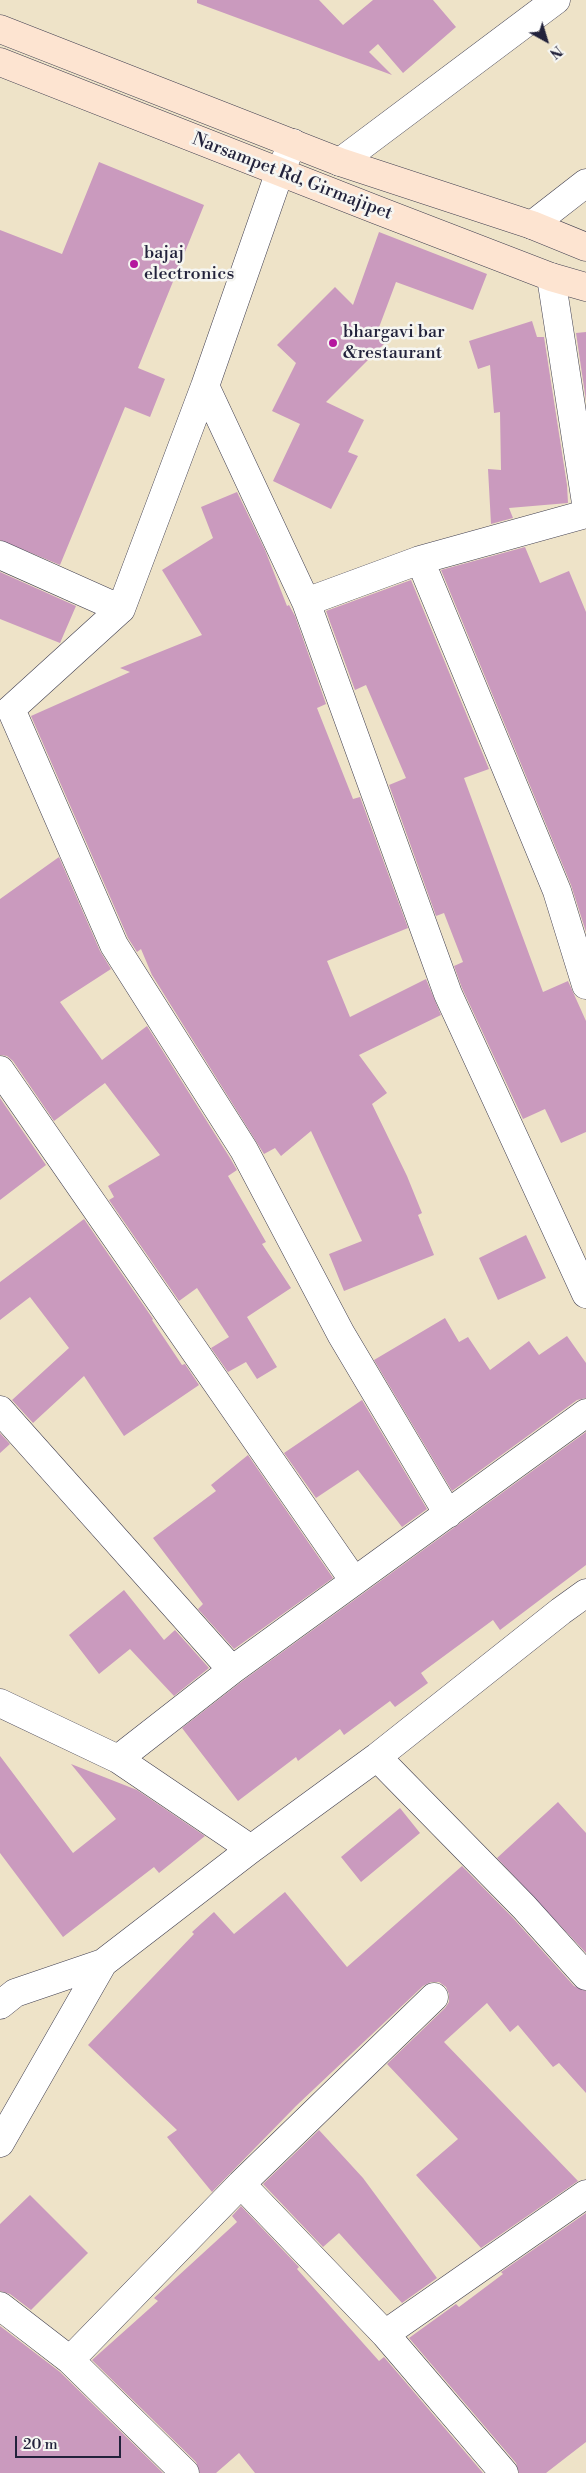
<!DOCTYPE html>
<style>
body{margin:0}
#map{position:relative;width:586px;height:2473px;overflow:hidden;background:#eee3c8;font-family:"Libre Bodoni",serif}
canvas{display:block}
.north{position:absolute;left:521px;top:15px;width:50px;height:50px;-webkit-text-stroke:4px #f6f6f2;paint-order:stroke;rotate:141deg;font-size:14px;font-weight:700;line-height:20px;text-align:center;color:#22223b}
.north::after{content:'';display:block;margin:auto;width:18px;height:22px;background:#22223b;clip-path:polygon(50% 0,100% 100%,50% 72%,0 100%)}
.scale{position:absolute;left:15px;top:2436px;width:106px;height:22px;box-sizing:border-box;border:2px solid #22223b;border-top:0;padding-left:6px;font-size:15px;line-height:18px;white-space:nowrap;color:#22223b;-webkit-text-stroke:4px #f6f6f2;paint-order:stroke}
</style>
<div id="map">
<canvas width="586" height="2473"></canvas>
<div class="north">N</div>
<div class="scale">20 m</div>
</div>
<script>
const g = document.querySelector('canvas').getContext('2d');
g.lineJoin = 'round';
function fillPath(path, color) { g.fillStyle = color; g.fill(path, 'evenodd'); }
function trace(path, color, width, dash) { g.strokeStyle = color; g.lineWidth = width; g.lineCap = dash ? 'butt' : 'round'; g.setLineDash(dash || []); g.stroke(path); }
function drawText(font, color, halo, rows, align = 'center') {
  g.font = font + ' "Libre Bodoni",serif'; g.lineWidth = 5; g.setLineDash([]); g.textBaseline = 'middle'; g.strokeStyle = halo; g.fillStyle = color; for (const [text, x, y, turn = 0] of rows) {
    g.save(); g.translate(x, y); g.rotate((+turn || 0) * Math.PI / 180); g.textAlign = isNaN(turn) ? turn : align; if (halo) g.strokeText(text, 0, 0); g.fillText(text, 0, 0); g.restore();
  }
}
fillPath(new Path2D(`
 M 197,0 L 319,0 L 343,25 L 373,0 L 433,0 L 456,27 L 403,73 L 378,44 L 369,52 L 392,75 L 197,3 Z
 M 99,162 L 204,205 L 138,368 L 165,379 L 150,417 L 125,407 L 60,565 L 0,540 L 0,230 L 62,254 Z
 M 379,232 L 487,274 L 473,310 L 396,282 L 378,330 L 388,340 L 326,402 L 364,420 L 348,452 L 358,456 L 331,509 L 273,481 L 300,424 L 272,411 L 296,363 L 277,345 L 335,287 L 353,305 Z
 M 532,321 L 537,337 L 544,337 L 567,485 L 568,503 L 509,508 L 513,518 L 491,524 L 488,469 L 501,470 L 500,412 L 494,413 L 490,365 L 478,369 L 469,341 Z
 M 586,332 L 586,401 L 576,333 Z
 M 237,492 L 265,550 L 287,606 L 289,605 L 295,616 L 326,704 L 317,708 L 353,799 L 360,797 L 408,928 L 327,961 L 350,1017 L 426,979 L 441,1015 L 359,1055 L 387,1093 L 372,1104 L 407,1176 L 422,1213 L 418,1215 L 434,1255 L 344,1291 L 329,1254 L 362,1241 L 311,1131 L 281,1156 L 275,1148 L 264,1154 L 152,975 L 141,949 L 137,952 L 128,938 L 31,716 L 130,672 L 120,668 L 202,635 L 162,570 L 213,538 L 201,507 Z
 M 525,547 L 540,583 L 569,571 L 586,612 L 586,932 L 571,885 L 441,570 Z
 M 0,572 L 76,606 L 60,643 L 0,619 Z
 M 411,580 L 489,769 L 464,778 L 543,992 L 568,981 L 586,1021 L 586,1132 L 561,1143 L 545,1109 L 523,1119 L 462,988 L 454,966 L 463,962 L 444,913 L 436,916 L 389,785 L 406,778 L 366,685 L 355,690 L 326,611 Z
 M 59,857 L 100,951 L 111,969 L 60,1002 L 102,1060 L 147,1026 L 230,1158 L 237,1170 L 228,1176 L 266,1242 L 262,1244 L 291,1288 L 247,1317 L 277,1367 L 257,1379 L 246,1362 L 228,1372 L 211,1348 L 229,1337 L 197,1288 L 179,1301 L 109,1200 L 114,1197 L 108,1186 L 160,1155 L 105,1083 L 54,1121 L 13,1061 L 7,1056 L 0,1055 L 0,899 Z
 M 0,1098 L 46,1165 L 0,1200 Z
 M 84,1219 L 153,1319 L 152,1320 L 182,1365 L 185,1364 L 199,1385 L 124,1436 L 84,1376 L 33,1423 L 12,1400 L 69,1348 L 30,1297 L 0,1320 L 0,1282 Z
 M 526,1235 L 546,1278 L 498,1300 L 479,1258 Z
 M 445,1318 L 459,1342 L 468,1337 L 490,1370 L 529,1341 L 539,1355 L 567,1336 L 586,1363 L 586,1398 L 577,1400 L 452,1491 L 374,1360 Z
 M 362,1400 L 427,1509 L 402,1527 L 358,1470 L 316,1498 L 284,1453 Z
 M 586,1432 L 586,1565 L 500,1630 L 493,1620 L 421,1673 L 428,1683 L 395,1707 L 390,1701 L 344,1735 L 340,1729 L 298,1761 L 296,1757 L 238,1801 L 182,1728 L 241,1682 Z
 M 0,1433 L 10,1444 L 0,1453 Z
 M 248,1455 L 333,1578 L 234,1649 L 198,1609 L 203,1604 L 153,1538 L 216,1491 L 211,1485 Z
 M 124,1590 L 164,1640 L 175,1630 L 209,1668 L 174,1696 L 130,1649 L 99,1674 L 69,1635 Z
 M 0,1756 L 73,1853 L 116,1819 L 71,1764 L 137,1790 L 205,1836 L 159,1873 L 154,1867 L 63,1937 L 0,1853 Z
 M 558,1802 L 586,1833 L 586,1953 L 497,1858 Z
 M 400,1808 L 420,1833 L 361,1882 L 341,1857 Z
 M 462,1866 L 513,1918 L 574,1986 L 586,1991 L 586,2093 L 559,2063 L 553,2067 L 518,2025 L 510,2032 L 487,2003 L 444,2042 L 578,2181 L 481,2248 L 416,2175 L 458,2139 L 387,2064 L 445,2008 L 449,2002 L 449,1994 L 446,1987 L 439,1982 L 431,1982 L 423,1986 L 296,2106 L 212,2192 L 167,2137 L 177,2130 L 88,2045 L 194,1934 L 192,1932 L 214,1912 L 234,1934 L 285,1892 L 347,1967 Z
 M 319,2130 L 363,2178 L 437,2278 L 402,2303 L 339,2233 L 323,2247 L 263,2184 Z
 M 30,2195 L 88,2253 L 31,2310 L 10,2294 L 0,2291 L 0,2224 Z
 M 241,2206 L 299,2267 L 297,2269 L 379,2361 L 384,2357 L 483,2473 L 255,2473 L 239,2453 L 216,2473 L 200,2473 L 196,2462 L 92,2360 L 158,2301 L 154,2298 L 237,2222 L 232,2216 Z
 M 586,2213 L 586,2442 L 546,2473 L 519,2473 L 516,2463 L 409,2338 L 456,2304 L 459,2307 L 503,2274 L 501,2272 Z
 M 0,2326 L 60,2372 L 163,2473 L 0,2473 Z`), '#ca9abe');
const minor = new Path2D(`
 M 293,143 L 280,171 L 205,386 L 121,609 L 11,709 L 114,945 L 244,1150 L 341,1334 L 448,1514
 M 340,162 L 556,0
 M 532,225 L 586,183
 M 551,277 L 586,503
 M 205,386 L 306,602 L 448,994 L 586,1294
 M 0,555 L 121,609
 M 420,560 L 557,891 L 586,985
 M 306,602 L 420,560 L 586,514
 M 0,1070 L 354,1581
 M 0,1410 L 232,1670
 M 0,1703 L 118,1759 L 251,1849
 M 377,1757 L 524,1907 L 586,1976
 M 118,1759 L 232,1670 L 586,1413
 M 0,2005 L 15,1993 L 103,1963
 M 0,2143 L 103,1963 L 251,1849 L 377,1757 L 561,1611 L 586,1593
 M 241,2184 L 385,2334 L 586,2194
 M 0,2306 L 70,2360 L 185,2473
 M 385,2334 L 504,2473
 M 70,2360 L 241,2184 L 434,1997`);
const secondary = new Path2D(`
 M 0,29 L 340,162 L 532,225 L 586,247
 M 0,62 L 377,210 L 551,277 L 586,287`);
trace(minor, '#413f50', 29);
trace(secondary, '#413f50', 29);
trace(minor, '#fff', 28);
trace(secondary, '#fde4d1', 28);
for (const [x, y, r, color] of [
 [134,264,5,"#b5179e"],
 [333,343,5,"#b5179e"]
]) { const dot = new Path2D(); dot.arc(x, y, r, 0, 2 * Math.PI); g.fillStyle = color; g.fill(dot); trace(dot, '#f6f6f2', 2); }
drawText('18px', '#22223b', '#f6f6f2', [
 ["Narsampet Rd, Girmajipet",292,177,21]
]);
drawText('18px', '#22223b', '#f6f6f2', [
 ["bajaj",144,254],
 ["electronics",144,275],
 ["bhargavi bar",343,333],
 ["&restaurant",343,354]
], 'left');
</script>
